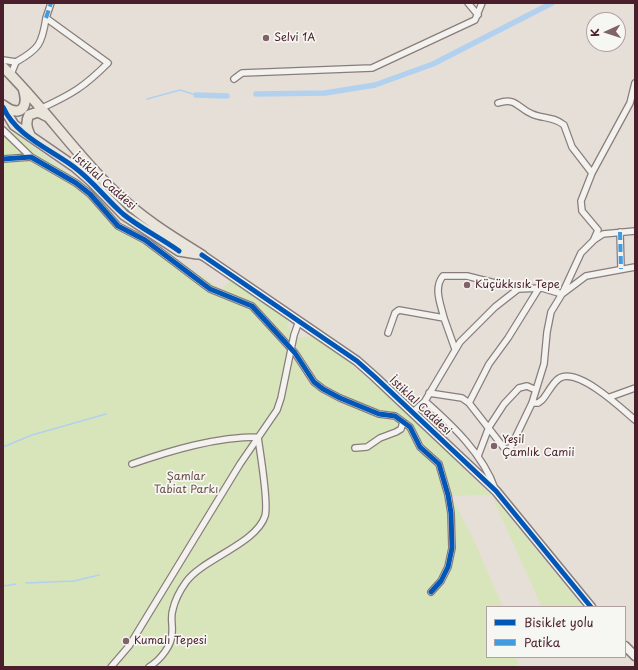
<!DOCTYPE html>
<meta charset="utf-8">
<style>
body{margin:0}
#map{position:relative;width:638px;height:670px;overflow:hidden;background:#e6dfd8;font-family:"Playpen Sans",sans-serif}
canvas{display:block}
.frame{position:absolute;inset:0;border:4px solid #4a1f2b;pointer-events:none}
.legend{position:absolute;left:486px;top:606px;width:140px;height:52px;box-sizing:border-box;background:#f6f6f2;border:1px solid #b1a0a2;margin:0;padding:5px 7px;list-style:none;font-size:12px;color:#4a1f2b}
.legend li{display:flex;align-items:center;gap:8px;height:20px}
.legend b{width:20px;border:1px solid #b1a0a2}
.north{position:absolute;left:586px;top:12px;width:40px;height:40px;box-sizing:border-box;background:#f6f6f2;border:1px solid #b1a0a2;border-radius:50%;rotate:267deg;font-size:11px;font-weight:700;line-height:16px;text-align:center;color:#4a1f2b}
.north::after{content:'';display:block;margin:auto;width:14px;height:18px;background:#816268;clip-path:polygon(50% 0,100% 100%,50% 72%,0 100%)}
</style>
<div id="map">
<canvas width="638" height="670"></canvas>
<div class="frame"></div>
<ul class="legend">
<li><b style="height:5px;background:#0057b8"></b>Bisiklet yolu</li>
<li><b style="height:5px;background:#409be1"></b>Patika</li>
</ul>
<div class="north">K</div>
</div>
<script>
const g = document.querySelector('canvas').getContext('2d');
g.lineJoin = 'round';
function fillPath(path, color) { g.fillStyle = color; g.fill(path, 'evenodd'); }
function trace(path, color, width, dash) { g.strokeStyle = color; g.lineWidth = width; g.lineCap = dash ? 'butt' : 'round'; g.setLineDash(dash || []); g.stroke(path); }
function drawText(font, color, halo, rows, align = 'center') {
  g.font = font + ' "Playpen Sans",sans-serif'; g.lineWidth = 3.5; g.setLineDash([]); g.textBaseline = 'middle'; g.strokeStyle = halo; g.fillStyle = color; for (const [text, x, y, turn = 0] of rows) {
    g.save(); g.translate(x, y); g.rotate((+turn || 0) * Math.PI / 180); g.textAlign = isNaN(turn) ? turn : align; if (halo) g.strokeText(text, 0, 0); g.fillText(text, 0, 0); g.restore();
  }
}
fillPath(new Path2D(`
 M 3,125 L 78,180 L 100,199 L 120,222 L 222,289 L 231,280 L 288,319 L 289,331 L 298,338 L 312,336 L 339,354 L 367,378 L 415,421 L 491,495 L 583,607 L 542,607 L 491,495 L 451,496 L 474,540 L 503,607 L 487,607 L 487,657 L 516,657 L 519,667 L 3,667 Z`), '#d8e5ba');
trace(new Path2D(`
 M 147,99 L 180,90 L 196,95
 M 3,447 L 32,435 L 106,414
 M 26,583 L 74,581 L 99,575
 M 3,586 L 16,584`), '#b2d1ee', 1.5);
trace(new Path2D(`
 M 256,94 L 325,93 L 375,85 L 433,64 L 552,3
 M 196,95 L 227,96`), '#b2d1ee', 5.5);
const minor = new Path2D(`
 M 468,3 L 478,15
 M 46,18 L 51,3
 M 3,60 L 16,62 L 11,74
 M 16,62 C 39,49 42,44 46,18 L 108,63 C 84,87 72,94 42,108
 M 234,79 L 242,73 L 372,68 L 475,20 L 482,3
 M 498,103 C 517,97 517,108 532,114 C 543,119 553,116 564,125 L 572,147 L 592,173
 M 3,130 L 31,157
 M 3,159 L 31,157 L 76,183 L 90,194 L 118,226 L 145,240 L 210,289 L 252,306 L 295,353 L 314,382 L 323,389 L 340,398 L 379,414 L 395,416 L 410,427 L 420,447 L 439,464 L 448,495 L 451,513 L 452,548 L 448,567 L 441,581 L 431,592
 M 620,232 L 621,269
 M 594,239 L 598,230 L 582,211 L 581,201 L 592,173 L 630,103 L 635,83
 M 444,318 C 441,305 433,288 443,276 L 467,276 L 503,285
 M 388,333 L 395,313 L 399,310 L 444,318 L 455,349
 M 429,393 L 462,398 L 469,403 L 508,453 L 532,403 L 544,364 L 547,332 L 551,312 L 562,294 L 581,253 L 594,240 L 603,234 L 635,231
 M 610,397 L 635,388
 M 425,401 C 452,425 483,454 495,489
 M 469,403 L 489,364 L 508,338 L 539,288
 M 532,403 L 538,403 L 542,400 C 547,395 554,379 562,377 C 582,371 621,408 635,420
 M 412,413 L 425,401 L 460,342 L 495,307 L 518,289 L 542,288 L 562,294 L 586,276 L 635,267
 M 355,448 L 367,447 L 380,438 L 396,432 L 401,429 L 403,422
 M 478,456 L 489,427 L 504,404 L 519,388 L 527,386 L 536,390
 M 132,464 C 172,450 216,437 258,437 C 260,453 269,503 265,516 C 256,544 202,559 186,582 C 181,589 175,600 173,609 C 170,617 173,625 172,633 C 172,646 160,660 149,667
 M 111,667 L 129,646 L 240,464 L 277,410 L 281,398 L 294,335 L 299,321`);
const secondary = new Path2D(`
 M 202,255 L 357,361 L 375,377 L 496,491 L 591,607
 M 625,646 L 635,656`);
const primary = new Path2D(`
 M 3,67 C 42,105 74,152 113,190 C 139,216 171,236 202,255
 M 3,105 C 22,119 29,106 23,88
 M 3,107 L 14,125 L 75,167 L 91,181 L 124,215 L 179,251 L 197,254
 M 31,137 C 27,129 25,123 29,115 L 38,112 L 48,117`);
trace(minor, '#887d7c', 8);
trace(secondary, '#887d7c', 11);
trace(primary, '#887d7c', 12);
trace(minor, '#f3f2ef', 5.5);
trace(secondary, '#f3f2ef', 8);
trace(primary, '#e9e5db', 9);
trace(new Path2D(`
 M 46,18 L 51,3
 M 620,232 L 621,269`), '#409be1', 4, [8, 4]);
trace(new Path2D(`
 M 3,107 C 16,136 50,149 74,167 C 93,181 106,199 123,214 C 140,228 161,238 179,251
 M 3,159 L 31,157 L 76,183 L 90,194 L 118,226 L 145,240 L 210,289 L 252,306 L 295,353 L 314,382 L 323,389 L 340,398 L 379,414 L 395,416 L 410,427 L 420,447 L 439,464 L 448,495 L 451,513 L 452,548 L 448,567 L 441,581 L 431,592
 M 202,255 L 357,361 L 375,377 L 496,491 L 591,607`), '#0057b8', 5);
for (const [x, y, r, color] of [
 [266,38,4,"#816268"],
 [467,285,4,"#816268"],
 [494,446,4,"#816268"],
 [126,641,4,"#816268"]
]) { const dot = new Path2D(); dot.arc(x, y, r, 0, 2 * Math.PI); g.fillStyle = color; g.fill(dot); trace(dot, '#f6f6f2', 1.5); }
drawText('11px', '#4a1f2b', '#f6f6f2', [
 ["Selvi 1A",274,38],
 ["Küçükkısık Tepe",475,285],
 ["Yeşil",502,440],
 ["Çamlık Camii",502,453],
 ["Kumalı Tepesi",134,641]
], 'left');
drawText('11px', '#4a1f2b', '#f6f6f2', [
 ["İstiklal Caddesi",104,182,41],
 ["İstiklal Caddesi",420,406,43]
]);
drawText('11px', '#6b5248', '#f6f6f2', [
 ["Şamlar",186,477],
 ["Tabiat Parkı",186,490]
]);
</script>
